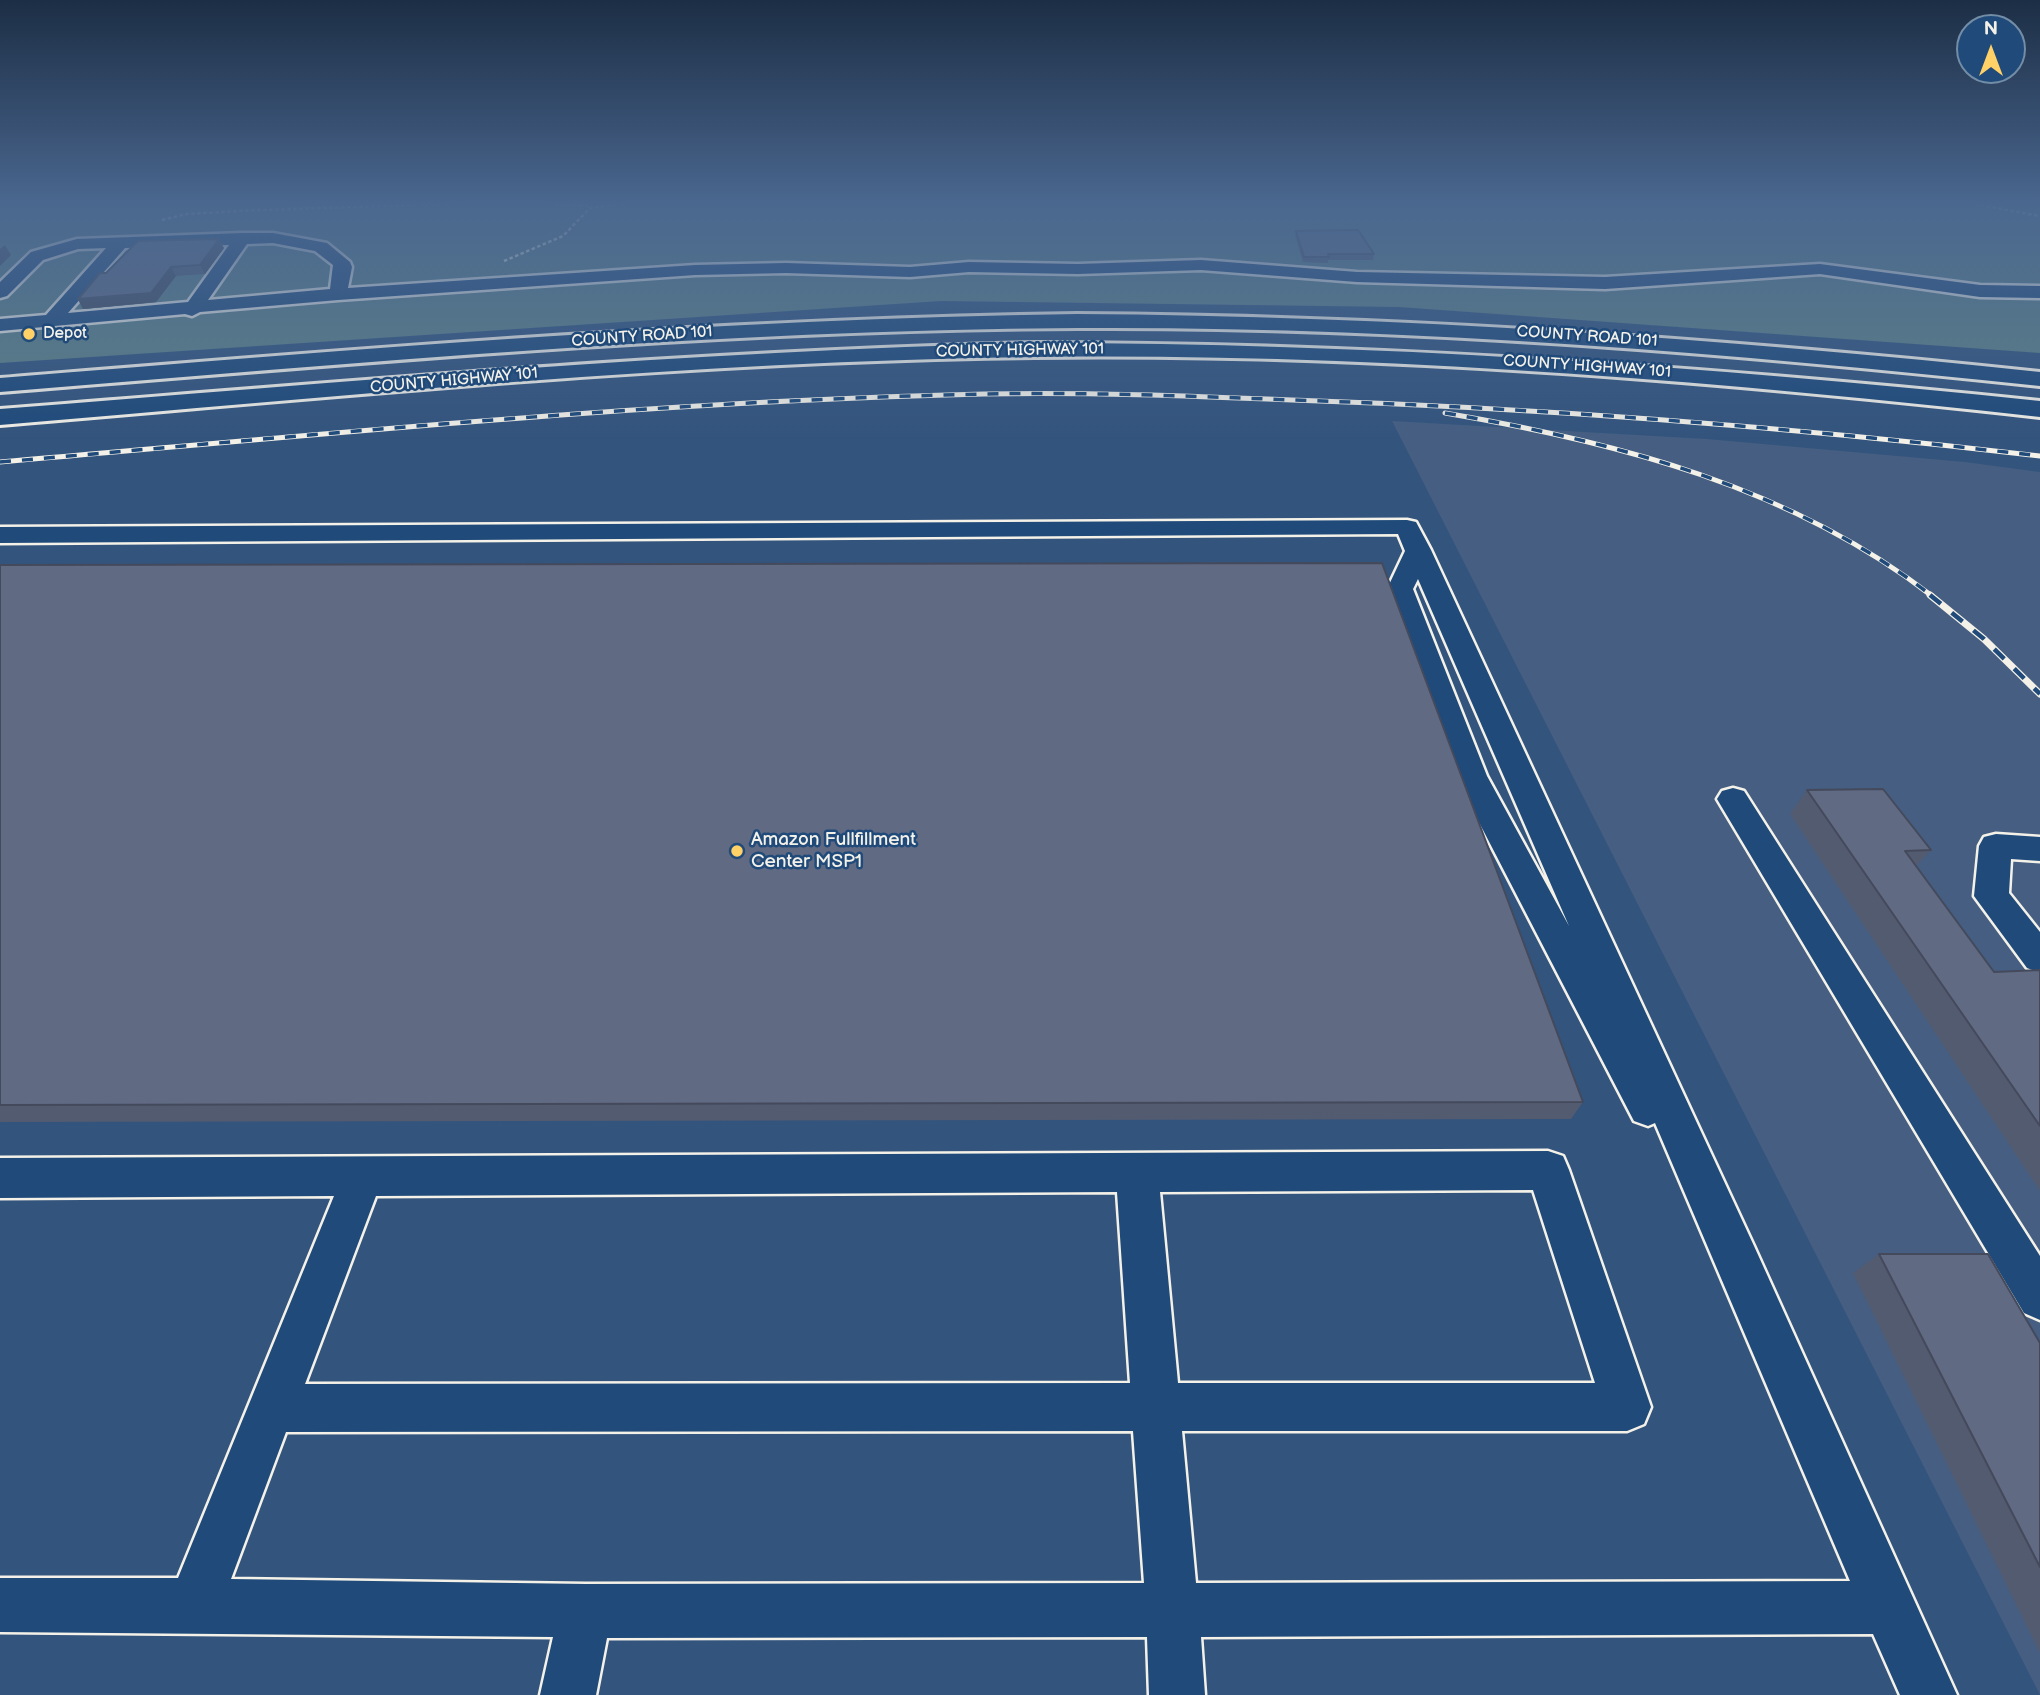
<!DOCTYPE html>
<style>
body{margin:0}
#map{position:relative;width:2040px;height:1695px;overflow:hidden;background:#33547d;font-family:"Balsamiq Sans",sans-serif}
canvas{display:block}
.north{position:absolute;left:1956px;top:14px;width:70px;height:70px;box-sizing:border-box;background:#1f4a7a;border:2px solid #748da6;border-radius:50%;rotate:0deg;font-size:19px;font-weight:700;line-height:28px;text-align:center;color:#f4f1e8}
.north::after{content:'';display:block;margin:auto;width:24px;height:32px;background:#ffd166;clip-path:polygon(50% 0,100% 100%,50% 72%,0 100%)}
</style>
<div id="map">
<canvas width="2040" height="1695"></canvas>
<div class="north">N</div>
</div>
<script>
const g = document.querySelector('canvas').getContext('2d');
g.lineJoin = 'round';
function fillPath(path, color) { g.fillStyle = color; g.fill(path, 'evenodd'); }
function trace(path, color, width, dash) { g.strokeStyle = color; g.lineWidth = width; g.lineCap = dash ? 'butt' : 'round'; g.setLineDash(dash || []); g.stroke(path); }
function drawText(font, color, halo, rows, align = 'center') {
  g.font = font + ' "Balsamiq Sans",sans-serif'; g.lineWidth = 5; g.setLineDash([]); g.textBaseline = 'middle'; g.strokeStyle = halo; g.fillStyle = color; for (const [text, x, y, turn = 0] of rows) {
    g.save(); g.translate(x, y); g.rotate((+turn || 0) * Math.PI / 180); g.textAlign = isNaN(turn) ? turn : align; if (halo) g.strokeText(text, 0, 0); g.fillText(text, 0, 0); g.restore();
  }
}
fillPath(new Path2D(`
 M 1392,421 L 1707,439 L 1965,462 L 2040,472 L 2040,1695 Z`), '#455e81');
fillPath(new Path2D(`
 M 0,203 L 2040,203 L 2040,353 L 1399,307 L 941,301 L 0,363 Z`), '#5e8186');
const minor = new Path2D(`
 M 242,233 L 273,233 L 327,243 L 350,262 L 352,267 L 348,288 L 695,265 L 786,263 L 910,267 L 969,262 L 1078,264 L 1201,260 L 1357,272 L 1605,277 L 1820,264 L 1980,285 L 2040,286 L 2040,298 L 1980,297 L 1820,274 L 1605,289 L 1357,282 L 1201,270 L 1078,274 L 969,272 L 910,277 L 786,273 L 695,275 L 338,300 L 200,312 L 192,316 L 185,314 L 0,331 L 0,319 L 46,315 L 106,248 L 78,249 L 43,260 L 7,296 L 0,298 L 0,282 L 31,252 L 77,239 ZM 273,243 L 315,251 L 333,265 L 330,289 L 208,300 L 247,244 ZM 229,245 L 188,302 L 68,313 L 125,248 Z
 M 1407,520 L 1416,522 L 1431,550 L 1754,1246 L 1957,1695 L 1900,1695 L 1873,1634 L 1201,1637 L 1205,1695 L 1149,1695 L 1147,1637 L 607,1638 L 596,1695 L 540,1695 L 553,1637 L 0,1632 L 0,1578 L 178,1578 L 334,1196 L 0,1198 L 0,1158 L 1548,1151 L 1563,1156 L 1569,1170 L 1651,1407 L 1644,1424 L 1627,1431 L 1182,1431 L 1196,1583 L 1850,1581 L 1655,1123 L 1648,1126 L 1634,1121 L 1455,776 L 1387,589 L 1405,551 L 1398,534 L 0,543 L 0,527 ZM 1418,579 L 1569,926 L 1487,776 L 1413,589 ZM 1533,1190 L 1595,1383 L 1178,1383 L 1160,1192 ZM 1117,1192 L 1130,1383 L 305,1384 L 376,1196 ZM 1133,1431 L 1144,1583 L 586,1584 L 231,1579 L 286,1432 Z
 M 1733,788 L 1744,791 L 2040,1256 L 2040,1320 L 2024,1313 L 1717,799 L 1722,791 Z
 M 1996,834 L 2040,837 L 2040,861 L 2011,859 L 2009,893 L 2040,932 L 2040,973 L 2027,968 L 1974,896 L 1979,846 L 1984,837 Z`);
const major = new Path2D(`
 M 1077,314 C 1399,316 1719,338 2040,372 L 2040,386 C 1720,352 1399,326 1077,328 C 717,330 358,363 0,392 L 0,378 C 359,349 717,319 1077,314 Z
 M 1035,343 C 1372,343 1705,366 2040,401 L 2040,417 C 1706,380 1371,353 1035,357 C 689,361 345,396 0,425 L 0,409 C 345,382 689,351 1035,343 Z`);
trace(minor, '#f4f1e8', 5);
trace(major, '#f4f1e8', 6);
trace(new Path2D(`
 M 537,203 L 592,206
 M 1969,203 L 2040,216
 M 601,206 L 637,203
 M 162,220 L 186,214 L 258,210 L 478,203
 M 504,261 L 563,236 L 590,208 L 604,206`), '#f4f1e8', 2.5, [3.5, 2.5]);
fillPath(minor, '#1f4a7a');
fillPath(major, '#1f4a7a');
const railFar1 = new Path2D(`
 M 1445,413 C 1617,442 1791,487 1932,596
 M 0,462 C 328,434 655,401 984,394 C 1087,392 1190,396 1292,400 C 1542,408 1791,427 2040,456`);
const rail = new Path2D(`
 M 1930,595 L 1984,639 L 2040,694`);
trace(railFar1, '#f4f1e8', 5);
trace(rail, '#f4f1e8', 7);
trace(railFar1, '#1f4a7a', 3.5, [11]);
trace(rail, '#1f4a7a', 4.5, [14]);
fillPath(new Path2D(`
 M 1296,231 L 1374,254 L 1373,260 L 1328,260 L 1328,263 L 1303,262 L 1295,236 Z
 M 224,248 L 205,274 L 176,276 L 156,302 L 83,309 L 78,299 L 106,273 Z
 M 0,565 L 1583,1102 L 1571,1119 L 0,1122 Z
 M 1807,790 L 1931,850 L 1916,866 L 1994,972 L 2040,970 L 2040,1191 L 1790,814 Z
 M 1879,1254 L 2040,1343 L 2040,1653 L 1853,1273 Z`), '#535b71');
fillPath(new Path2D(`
 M 219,239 L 224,248 L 205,274 L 200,265 Z
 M 5,245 L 11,255 L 0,266 L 0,249 Z
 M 171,267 L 176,276 L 156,302 L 83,309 L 78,299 Z`), '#444a5c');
const building = new Path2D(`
 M 1358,230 L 1374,254 L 1328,254 L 1329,257 L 1304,257 L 1296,231 Z
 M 219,239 L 200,265 L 171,267 L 151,293 L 78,299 L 100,273 L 106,273 L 138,241 Z
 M 1382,563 L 1583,1102 L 0,1105 L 0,565 Z
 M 1883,789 L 1931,850 L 1905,851 L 1994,972 L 2040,970 L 2040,1126 L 1807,790 Z
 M 1879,1254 L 1988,1254 L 2040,1343 L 2040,1567 Z`);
fillPath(building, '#616a83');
trace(building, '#444a5c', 2);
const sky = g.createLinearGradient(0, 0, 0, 441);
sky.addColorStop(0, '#1c2e45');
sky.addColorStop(0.46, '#4a678f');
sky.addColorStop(1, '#4a678f00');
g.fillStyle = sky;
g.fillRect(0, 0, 2040, 441);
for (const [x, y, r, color] of [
 [29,334,7,"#ffd166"],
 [737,851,7,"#ffd166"]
]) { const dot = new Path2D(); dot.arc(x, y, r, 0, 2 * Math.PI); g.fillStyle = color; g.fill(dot); trace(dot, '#1f4a7a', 2.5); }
drawText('16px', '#f4f1e8', '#1f4a7a', [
 ["Depot",43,334]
], 'left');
drawText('16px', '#f4f1e8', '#1f4a7a', [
 ["COUNTY ROAD 101",642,337,-4],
 ["COUNTY ROAD 101",1587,337,4],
 ["COUNTY HIGHWAY 101",1020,351,-1],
 ["COUNTY HIGHWAY 101",1587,367,4],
 ["COUNTY HIGHWAY 101",454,381,-5]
]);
drawText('19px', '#f4f1e8', '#1f4a7a', [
 ["Amazon Fullfillment",751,840],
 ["Center MSP1",751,862]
], 'left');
</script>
